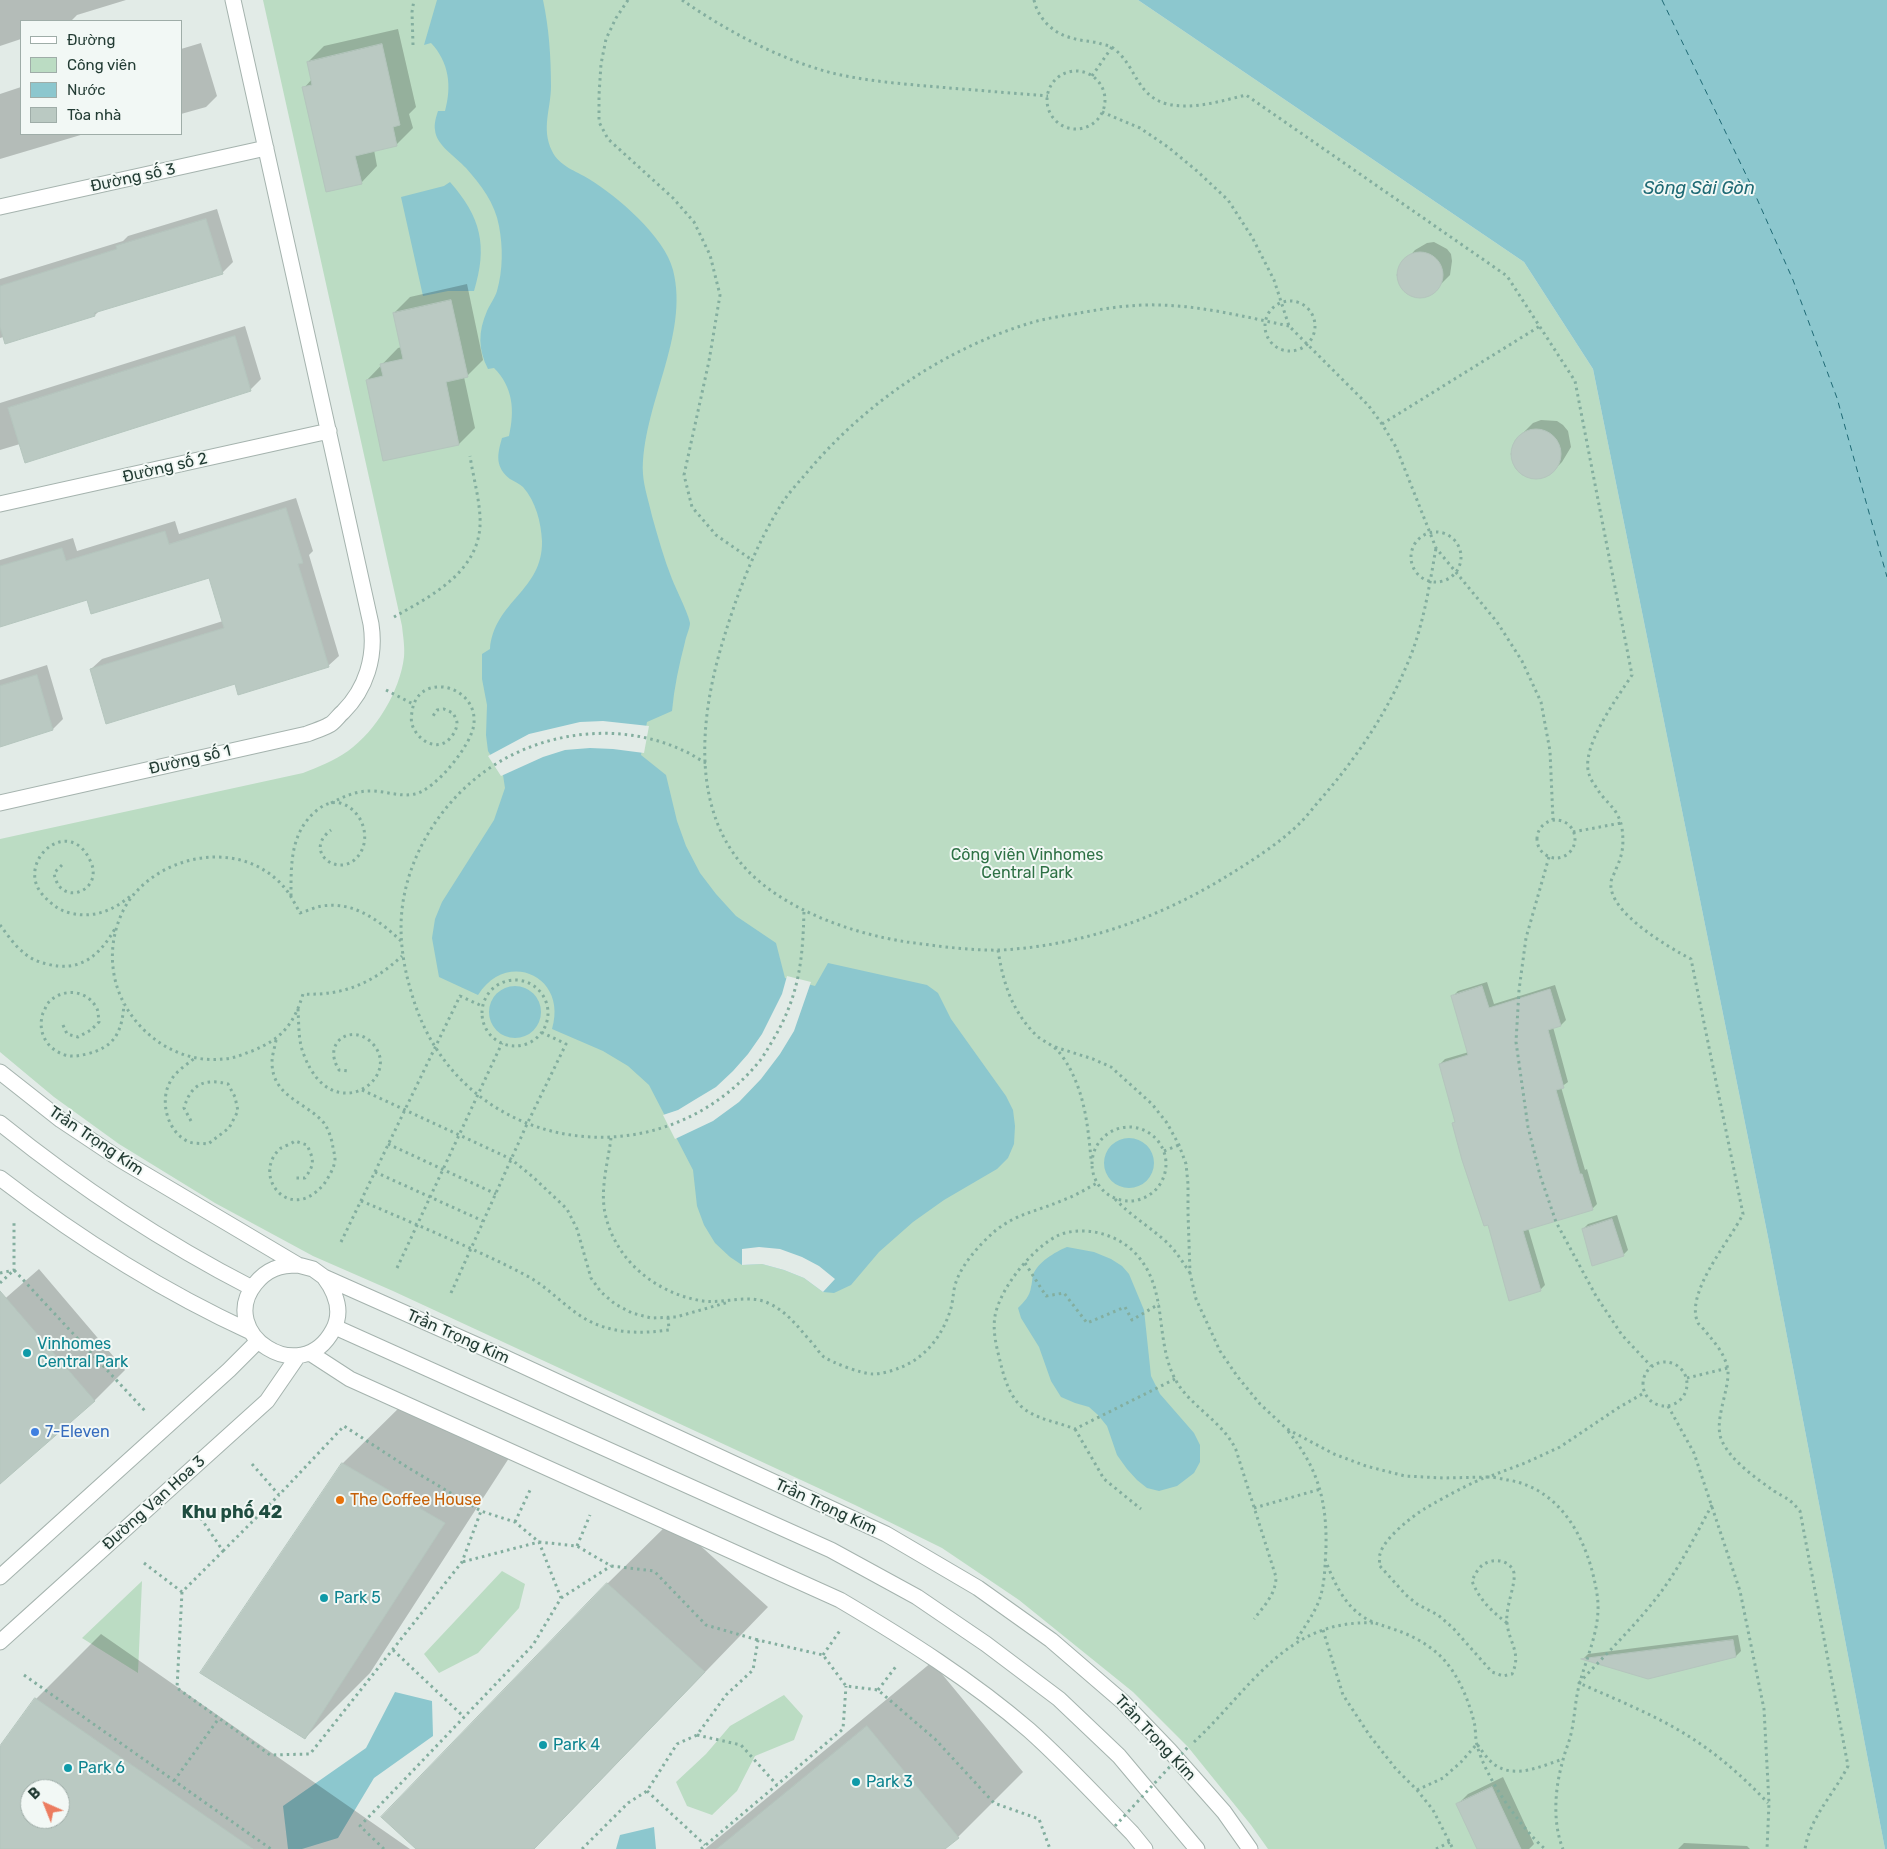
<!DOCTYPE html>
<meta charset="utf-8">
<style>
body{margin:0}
#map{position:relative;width:1887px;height:1849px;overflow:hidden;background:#e2ebe7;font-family:Rubik,sans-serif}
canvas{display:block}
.legend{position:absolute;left:20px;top:20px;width:162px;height:115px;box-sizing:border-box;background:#f2f8f5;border:1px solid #9fada8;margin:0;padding:6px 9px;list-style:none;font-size:15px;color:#233c34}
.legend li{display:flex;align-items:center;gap:10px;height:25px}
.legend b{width:25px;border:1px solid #9fada8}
.north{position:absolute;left:20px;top:1779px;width:50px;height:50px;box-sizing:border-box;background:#f2f8f5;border:1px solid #9fada8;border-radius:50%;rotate:316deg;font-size:14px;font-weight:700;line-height:20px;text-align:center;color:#233c34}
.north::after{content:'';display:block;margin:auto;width:18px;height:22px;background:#ec7c5f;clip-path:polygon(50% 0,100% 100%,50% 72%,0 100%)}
</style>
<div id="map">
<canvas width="1887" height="1849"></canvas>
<ul class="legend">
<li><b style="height:6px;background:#fff"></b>Đường</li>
<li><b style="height:14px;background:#bbdcc3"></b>Công viên</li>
<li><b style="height:14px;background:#8cc7ce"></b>Nước</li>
<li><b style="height:14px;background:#bac9c2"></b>Tòa nhà</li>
</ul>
<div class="north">B</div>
</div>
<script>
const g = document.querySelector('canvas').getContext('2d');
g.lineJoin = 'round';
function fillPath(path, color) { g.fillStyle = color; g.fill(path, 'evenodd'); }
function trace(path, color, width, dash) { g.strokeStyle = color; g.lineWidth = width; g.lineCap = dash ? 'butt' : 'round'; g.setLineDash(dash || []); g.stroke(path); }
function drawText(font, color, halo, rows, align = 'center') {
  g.font = font + ' Rubik,sans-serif'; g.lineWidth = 4; g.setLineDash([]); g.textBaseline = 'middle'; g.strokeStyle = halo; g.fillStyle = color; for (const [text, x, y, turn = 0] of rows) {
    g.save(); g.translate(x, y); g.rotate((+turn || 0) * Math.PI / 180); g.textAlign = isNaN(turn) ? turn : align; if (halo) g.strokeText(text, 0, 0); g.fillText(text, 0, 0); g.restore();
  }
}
fillPath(new Path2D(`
 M 263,0 L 1138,0 L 1524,262 L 1593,369 L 1768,1237 L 1885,1849 L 1268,1849 L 1251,1825 L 1188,1747 L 1133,1692 L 1019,1600 L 942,1548 L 855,1505 L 393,1291 L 313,1256 L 215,1203 L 119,1144 L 54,1097 L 0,1052 L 0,839 L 303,773 C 318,767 334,761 348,751 C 376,731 400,691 404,657 C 405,647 403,636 402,626 Z
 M 502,1571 L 525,1584 L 519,1608 L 478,1653 L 439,1673 L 424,1654 Z
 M 142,1581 L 138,1673 L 82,1638 Z
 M 784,1695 L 803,1716 L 794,1740 L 755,1756 L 737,1791 L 712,1815 L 687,1806 L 676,1782 L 706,1754 L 730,1726 Z`), '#bbdcc3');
fillPath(new Path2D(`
 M 437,0 L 543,0 C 549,28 551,57 551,86 C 551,109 541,128 552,151 C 559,166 576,171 589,179 C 617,196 665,237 673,270 C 690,336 641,407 643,474 C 644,488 649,502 652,516 C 658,537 664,559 672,579 C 676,589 689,615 690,623 C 690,628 686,636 685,642 C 679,665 674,688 672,711 L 647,722 L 641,755 L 666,775 L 677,821 L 686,846 L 700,873 L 716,894 L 736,916 L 776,943 L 785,978 L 815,986 L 828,963 L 927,985 L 938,993 L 951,1019 L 1006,1096 L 1013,1110 L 1015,1126 L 1014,1144 L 1008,1158 L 997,1169 L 944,1200 L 913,1222 L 879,1252 L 851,1285 L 834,1293 L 823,1292 L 804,1278 L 784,1270 L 762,1264 L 742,1265 L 730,1257 L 715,1243 L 704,1225 L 697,1206 L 693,1170 L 649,1085 L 628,1066 L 603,1051 L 552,1029 C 568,976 507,949 478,995 L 439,977 L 432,938 L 435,919 L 442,902 L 494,820 L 505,788 L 503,775 L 488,751 L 486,735 L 487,705 L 482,679 L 482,654 L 490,649 C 494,601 543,591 542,541 C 541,522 536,502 523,487 C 520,484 515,482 510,479 C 495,467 497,455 502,438 L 509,436 C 515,410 513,387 494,368 L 488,369 C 478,349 478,332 487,311 C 490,304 495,298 497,291 C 503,270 503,247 499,226 C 495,203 481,185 466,168 C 456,157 436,145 435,130 C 434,124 436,117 438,111 L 445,111 C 452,86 449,62 431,43 L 424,45 Z
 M 1138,0 L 1887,0 L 1887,1849 L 1885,1849 L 1768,1237 L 1593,369 L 1524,262 Z
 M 450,182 C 481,217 488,246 474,291 L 448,291 L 423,296 L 401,197 L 444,186 Z
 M489 1012a26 26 0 1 1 52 0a26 26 0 1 1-52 0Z
 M1104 1163a25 25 0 1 1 50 0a25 25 0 1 1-50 0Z
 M 1067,1247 L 1094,1252 L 1111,1259 L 1122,1266 L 1129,1274 L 1144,1310 L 1151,1376 L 1160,1394 L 1194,1433 L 1200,1445 L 1200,1462 L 1194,1473 L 1177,1486 L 1159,1491 L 1147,1488 L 1137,1480 L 1127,1469 L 1117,1455 L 1107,1426 L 1098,1415 L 1089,1407 L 1075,1403 L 1061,1397 L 1051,1381 L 1039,1347 L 1021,1318 L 1018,1308 C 1024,1302 1030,1296 1031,1287 C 1032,1284 1032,1279 1033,1275 C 1038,1262 1055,1252 1067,1247 Z
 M 395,1692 L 432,1701 L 433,1736 L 374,1778 L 338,1838 L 302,1849 L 288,1849 L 283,1806 L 366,1748 Z
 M 654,1827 L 656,1849 L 616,1849 L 620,1835 Z`), '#8cc7ce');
fillPath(new Path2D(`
 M 603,721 L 649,726 L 644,753 L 613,749 L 590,748 L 565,750 L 543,757 L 501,776 L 488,756 L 529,734 L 580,722 Z
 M 787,976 L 811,982 L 794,1031 L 780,1054 L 761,1079 L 739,1102 L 713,1121 L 675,1139 L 663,1115 L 678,1110 L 696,1099 L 716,1087 L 733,1071 L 748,1054 L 762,1034 L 782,994 Z
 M 759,1247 L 780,1249 L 802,1257 L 819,1266 L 835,1279 L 823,1292 L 804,1278 L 784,1270 L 762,1264 L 742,1265 L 742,1249 Z`), '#e2ebe7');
fillPath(new Path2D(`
 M 0,0 L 126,0 L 77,15 L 71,21 L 21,21 L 21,39 L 0,46 Z
 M 398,29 L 416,107 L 409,114 L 413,128 L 396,145 L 374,150 L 377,166 L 361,183 L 304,88 L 312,79 L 308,62 L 324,46 Z
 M 201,43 L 217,96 L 206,107 L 181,114 L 181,49 Z
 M 21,87 L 21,134 L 84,134 L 0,159 L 0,94 Z
 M 217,209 L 233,262 L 222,273 L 100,310 L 95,315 L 65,318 L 0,338 L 0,279 L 123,241 L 128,236 Z
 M 1434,242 L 1447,249 L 1451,254 L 1452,261 L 1450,275 L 1434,291 L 1421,297 L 1408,293 L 1399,282 L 1400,267 L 1415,250 L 1427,243 Z
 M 467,284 L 483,360 L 467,376 L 464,377 L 475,428 L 459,444 L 367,380 L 398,348 L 402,347 L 394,313 L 410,297 Z
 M 245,326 L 261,379 L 250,390 L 20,444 L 0,450 L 0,403 Z
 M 1541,420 L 1557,421 L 1563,425 L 1568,431 L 1571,447 L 1562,462 L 1551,473 L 1544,477 L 1529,477 L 1516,469 L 1512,455 L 1516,440 L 1533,423 Z
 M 296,498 L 313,551 L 309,555 L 339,656 L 328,666 L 236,682 L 91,669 L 102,659 L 223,621 L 210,576 L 88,599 L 0,626 L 0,560 L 73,538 L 77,551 L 175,521 L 179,534 Z
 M 47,665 L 63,719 L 53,729 L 0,745 L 0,680 Z
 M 1487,982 L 1494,1004 L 1555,985 L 1566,1020 L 1561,1025 L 1553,1027 L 1568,1082 L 1561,1087 L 1585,1170 L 1587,1169 L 1597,1204 L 1592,1209 L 1528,1228 L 1545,1285 L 1540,1290 L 1489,1223 L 1453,1124 L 1456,1121 L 1440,1064 L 1445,1059 L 1469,1052 L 1453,996 L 1458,991 Z
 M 1617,1215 L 1628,1250 L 1623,1255 L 1583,1229 L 1588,1224 Z
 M 39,1269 L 125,1370 L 95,1400 L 0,1483 L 0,1303 Z
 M 408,1399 L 509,1458 L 370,1673 L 305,1738 L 202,1673 L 343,1463 Z
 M 672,1520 L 768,1607 L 534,1849 L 418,1849 L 607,1584 Z
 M 101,1634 L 410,1849 L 0,1849 L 0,1749 L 36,1699 ZM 30,1789 L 60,1789 L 60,1819 L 30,1819 Z
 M 1738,1635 L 1741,1651 L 1736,1656 L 1648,1678 L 1584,1658 L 1588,1654 Z
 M 932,1662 L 1023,1772 L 958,1837 L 943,1849 L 705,1849 Z
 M 1503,1777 L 1534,1844 L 1529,1849 L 1478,1849 L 1458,1804 L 1468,1794 Z
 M 1684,1843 L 1747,1846 L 1750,1849 L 1678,1849 Z`), '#0003');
trace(new Path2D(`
 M 1662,0 L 1750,183 L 1793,280 L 1837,398 L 1887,577`), '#1f6a75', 1, [6, 5]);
const building = new Path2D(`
 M 382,44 L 400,125 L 393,127 L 397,146 L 355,156 L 362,184 L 326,192 L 302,87 L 312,85 L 307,62 Z
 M 206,219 L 223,274 L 94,313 L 95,316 L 5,344 L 0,327 L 0,286 L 117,249 L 116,246 Z
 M1397 275a23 23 0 1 1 46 0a23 23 0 1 1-46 0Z
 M 451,300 L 468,377 L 446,382 L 459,445 L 383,461 L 366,380 L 383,376 L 380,364 L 403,359 L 393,313 Z
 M 235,336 L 251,391 L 25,463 L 8,408 Z
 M1511 454a25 25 0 1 1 50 0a25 25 0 1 1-50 0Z
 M 286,508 L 303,563 L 298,564 L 329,667 L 238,695 L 235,684 L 106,724 L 90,669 L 224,628 L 209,578 L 91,614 L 87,600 L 0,627 L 0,566 L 62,548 L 66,561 L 165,531 L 169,544 Z
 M 37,675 L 53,730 L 0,747 L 0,686 Z
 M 1482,986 L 1489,1008 L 1550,989 L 1561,1026 L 1548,1030 L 1564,1088 L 1556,1090 L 1580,1174 L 1582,1174 L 1593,1210 L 1523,1231 L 1541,1291 L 1509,1301 L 1488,1225 L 1484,1226 L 1462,1160 L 1452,1123 L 1455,1122 L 1439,1064 L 1468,1055 L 1451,996 Z
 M 1612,1219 L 1624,1256 L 1592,1266 L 1582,1229 Z
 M 0,1291 L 95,1401 L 0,1484 Z
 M 342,1463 L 445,1523 L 305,1739 L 200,1673 Z
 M 607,1583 L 705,1672 L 534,1849 L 416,1849 L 381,1817 Z
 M 1733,1640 L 1736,1657 L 1648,1679 L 1581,1659 Z
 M 35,1698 L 253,1849 L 0,1849 L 0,1746 ZM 30,1789 L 60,1789 L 60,1819 L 30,1819 Z
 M 867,1726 L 959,1838 L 945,1849 L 717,1849 Z
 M 1492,1787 L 1521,1849 L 1477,1849 L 1456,1804 Z`);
fillPath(building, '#bac9c2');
trace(building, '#b4c5bd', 1);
const minor = new Path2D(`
 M 0,207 L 266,148
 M 0,504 L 329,431
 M 0,803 L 307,734 C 314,731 322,729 329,725 C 334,723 338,716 343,712 C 366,689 376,657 371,624 L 233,0
 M 0,1072 L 61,1120 L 121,1160 L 298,1265 L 313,1269 L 324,1277 L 506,1358 L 886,1534 L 978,1588 L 1051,1640 L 1123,1702 L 1170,1751 L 1224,1812 L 1250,1849
 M 0,1123 C 78,1186 163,1242 252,1288
 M 0,1178 C 78,1238 162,1291 251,1332
 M 298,1265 C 280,1265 267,1269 255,1284 C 216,1333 301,1390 333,1330 C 343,1312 336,1293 324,1277
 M 335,1327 L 831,1550 L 917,1597 L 986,1644 L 1059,1699 L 1119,1756 L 1197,1849
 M 310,1353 L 350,1379 L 840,1600 C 906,1639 971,1680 1029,1730 C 1065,1762 1098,1798 1132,1833 L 1145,1849
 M 0,1577 L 229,1370 L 258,1341
 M 0,1642 L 267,1401 L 298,1356`);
trace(minor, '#a5b3ae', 17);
trace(new Path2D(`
 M 628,0 L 616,18 L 606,39 L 601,64 L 599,95 L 599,122 L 608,139 L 673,198 L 694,222 L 710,255 L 720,295 L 709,361 L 684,475 L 692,507 L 716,535 L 752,560
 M 682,0 C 727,31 779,59 832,73 C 866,81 903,84 938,87 C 974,90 1011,93 1048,96
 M 1034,0 C 1038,19 1054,34 1072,38 C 1081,41 1090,41 1099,43 C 1103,45 1109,45 1113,48 C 1137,66 1135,95 1167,104 C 1193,110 1221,101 1246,95 L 1507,276 L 1575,381 L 1632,675 C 1618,697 1580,747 1589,774 C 1590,778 1593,783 1596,787 C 1605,803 1618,807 1622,828 C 1624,844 1623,854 1616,869 C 1615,873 1611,878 1611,883 C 1608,912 1668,947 1691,959 L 1743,1214 C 1730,1241 1684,1293 1698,1323 C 1700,1326 1704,1329 1706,1332 C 1715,1343 1726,1355 1728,1371 C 1729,1392 1713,1422 1722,1441 C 1732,1462 1756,1478 1774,1491 C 1787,1499 1789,1498 1800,1511 L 1848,1766 C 1834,1794 1810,1817 1805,1849
 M 413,45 L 412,12 L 414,0
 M1047 100a29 29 0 1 1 58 0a29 29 0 1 1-58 0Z
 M 1092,76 L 1112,47
 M 1102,112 L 1140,128 L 1168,147 L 1197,171 L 1228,200 L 1252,237 L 1274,280 L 1289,326 L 1368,405 L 1382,424 L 1396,447 L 1436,548 L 1497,622 L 1522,661 L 1541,702 L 1550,751 L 1553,820
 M1265 326a25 25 0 1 1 50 0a25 25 0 1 1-50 0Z
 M 1289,326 C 1246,317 1203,306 1159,305 C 1131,304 1101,309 1074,314 C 1062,316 1049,318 1037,321 C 946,347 864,403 804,476 C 796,485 787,495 781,505 C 754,548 736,597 722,644 C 702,711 692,795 734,854 C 769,905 848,933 907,942 C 938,946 971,951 1002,950 C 1085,945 1162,917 1232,873 C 1256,858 1281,842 1301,822 C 1307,816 1313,808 1319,801 C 1355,760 1385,716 1406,667 C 1423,629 1429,588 1436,548
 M 1382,424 L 1540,326
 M1411 557a25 25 0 1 1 50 0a25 25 0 1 1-50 0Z
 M 394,617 C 433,595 483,570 480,517 C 479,497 473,476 470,456
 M 386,690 L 413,704
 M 706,763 C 698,759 690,753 682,750 C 624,723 553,730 499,762 C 449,792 412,845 403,902 C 398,934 403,967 413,998 C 460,1152 656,1185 758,1063 C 764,1056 768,1048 773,1040 C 799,996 803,960 804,909
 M 331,803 C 345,796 358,790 374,791 C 388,792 402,797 415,794 C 435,790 473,744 474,723 C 477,684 417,671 412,712 C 411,717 411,723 413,727 C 420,743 440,752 451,737 C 454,734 457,728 457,723 C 457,720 454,715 453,713 L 444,709 L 437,710 L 433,716
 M1537 839a19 19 0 1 1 38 0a19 19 0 1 1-38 0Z
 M 1573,832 L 1621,823
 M 1549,857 L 1526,938 L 1519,990 L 1516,1042 L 1528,1127 L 1540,1175 L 1556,1222 L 1596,1296 L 1622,1335 L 1651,1366
 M 62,865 L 54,873 C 59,905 96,894 93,870 C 93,865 89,858 86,853 C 62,820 17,864 42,894 C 50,903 58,910 70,913 C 95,919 114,910 133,894
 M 291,896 C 291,865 290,833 316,811 C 323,805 331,801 340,803 C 365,810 374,845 353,861 C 334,875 304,850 331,830
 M 0,925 C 7,934 14,945 23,952 C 29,958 38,962 47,964 C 81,973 100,955 116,927
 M 401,941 C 380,921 354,901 322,906 C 315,907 307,911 300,913 C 293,900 287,888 276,879 C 236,843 170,854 136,892 C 118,911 110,942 113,967 C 118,1020 169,1065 223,1059 C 233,1059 243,1054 252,1051 C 282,1039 294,1024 303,994 C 343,996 373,983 402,956
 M 998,950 C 1003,983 1012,1011 1036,1035 C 1041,1040 1047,1042 1052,1046 C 1059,1050 1065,1060 1069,1067 C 1085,1096 1088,1127 1091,1159
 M482 1013a33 33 0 1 1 66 0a33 33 0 1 1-66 0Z
 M 298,1009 C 299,1024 298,1041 304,1055 C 332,1130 405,1077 372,1043 C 353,1023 321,1041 339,1070 L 348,1071
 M 63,1025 L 67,1034 L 78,1037 L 91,1030 L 99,1022 C 98,1017 99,1011 96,1007 C 86,989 61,988 48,1003 C 46,1005 45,1010 43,1013 C 37,1031 46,1049 65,1055 C 73,1057 78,1056 87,1054 C 115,1047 122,1032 124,1004
 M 276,1040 C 275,1047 272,1055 272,1062 C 272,1097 305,1101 324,1123 C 329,1130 332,1140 333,1148 C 334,1152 335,1156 335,1160 C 334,1168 329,1177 324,1184 C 289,1226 250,1174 281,1148 C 285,1146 291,1144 295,1141 L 307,1145 C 314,1160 315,1164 305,1178 L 295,1178
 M 1055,1047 L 1093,1059 L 1111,1067 L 1152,1104 L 1167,1123 L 1179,1145 L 1186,1164 L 1188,1184 L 1188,1213 L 1190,1273 L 1196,1299 L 1220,1351 L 1237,1376 L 1260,1404 L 1287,1429 L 1334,1454 L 1366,1466 L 1405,1476 L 1443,1478 L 1488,1477 L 1525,1463 L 1560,1447 L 1618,1408 L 1644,1393
 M 362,1090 L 511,1159 L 533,1177 L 567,1209 L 577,1229 L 591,1278 L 601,1292 L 615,1304 L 632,1313 L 651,1318 L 676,1317 L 729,1302
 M 191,1121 L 184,1108 C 191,1084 204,1078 228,1084 L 235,1097 L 238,1111 L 229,1128 L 208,1144 C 202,1143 195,1144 189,1142 C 168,1133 159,1102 170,1082 C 175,1072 186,1065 195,1058
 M1092 1164a37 37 0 1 1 74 0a37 37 0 1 1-74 0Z
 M 611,1138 C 608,1162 600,1189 605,1213 C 615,1261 657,1294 703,1301 C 725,1304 750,1293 770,1304 C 789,1313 800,1330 814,1345 C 817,1349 820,1354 824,1357 C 833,1363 862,1374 873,1374 C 881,1374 892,1371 899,1368 C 926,1358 943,1335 951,1308 C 953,1301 953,1293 955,1285 C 961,1265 979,1245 995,1231 C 1017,1213 1039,1211 1063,1200 C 1075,1196 1086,1189 1097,1183
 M 388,1144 L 496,1194
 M 1164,1151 L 1179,1145
 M 375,1172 L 483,1221
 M 1115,1199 C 1130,1215 1147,1225 1163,1239 C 1175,1249 1182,1261 1190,1273
 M 361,1201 C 395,1215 429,1230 463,1245 C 485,1255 507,1265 529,1277 C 554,1291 573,1317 601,1326 C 624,1334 645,1333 669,1330 L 668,1317
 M 341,1242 L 460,996 L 482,1006
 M 1025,1263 L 1046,1296 L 1064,1293 L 1087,1323 L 1125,1307 L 1132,1320 L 1159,1304
 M 397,1268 L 502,1043
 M 0,1273 L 14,1270 L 14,1220
 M 0,1283 L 14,1270 L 146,1412
 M 451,1293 L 527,1124 L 566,1044 L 541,1032
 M1643 1384a22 22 0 1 1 44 0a22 22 0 1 1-44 0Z
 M 1687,1378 L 1728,1368
 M 1175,1379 L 1075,1429 C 1058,1422 1038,1420 1023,1408 C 1011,1398 1006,1383 1002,1369 C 998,1352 992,1334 995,1316 C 1000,1288 1033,1247 1059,1235 C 1084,1225 1118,1234 1136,1254 C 1169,1290 1154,1338 1175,1379 C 1190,1407 1223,1421 1236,1450 L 1276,1577 C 1276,1594 1264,1606 1254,1619
 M 1668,1406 L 1694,1453 L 1740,1591 L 1764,1709 L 1769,1803 L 1767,1849
 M 1075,1429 L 1104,1479 L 1141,1509
 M 1288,1431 C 1318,1468 1327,1501 1326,1548 C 1325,1565 1325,1582 1320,1598 C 1315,1613 1304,1627 1296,1641
 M 252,1464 L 279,1495 L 344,1426 L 407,1467 L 481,1511 L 515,1522 L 539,1542 L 577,1546 L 611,1566 L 654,1571 L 706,1625 L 758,1640
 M 1712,1505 C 1696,1534 1681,1565 1661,1592 C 1637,1624 1607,1653 1579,1683 C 1617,1700 1658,1716 1693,1739 C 1721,1757 1745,1779 1768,1803
 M 1254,1508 L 1321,1489
 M 515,1522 L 531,1488
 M 577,1546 L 590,1515
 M 223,1551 L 279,1495
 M 1325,1559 C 1333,1580 1343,1603 1362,1616 C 1372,1623 1382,1625 1393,1629 C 1412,1635 1432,1646 1445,1661 C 1459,1677 1469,1701 1474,1722 C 1476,1729 1475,1737 1477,1745 C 1485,1777 1520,1827 1545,1849
 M 144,1563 L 182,1592 L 223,1551 L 198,1514
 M 182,1592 L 177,1688 L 270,1755 L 310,1754 L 462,1562 L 481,1511
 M 561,1598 L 611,1566
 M 1507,1623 C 1491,1611 1479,1599 1472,1581 C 1475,1574 1479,1566 1486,1563 C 1496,1558 1511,1561 1514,1573 C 1516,1584 1505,1608 1507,1623 C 1509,1643 1522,1653 1512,1674 L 1503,1676 L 1492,1672 L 1453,1628 L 1438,1615 L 1417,1604 L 1406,1595 L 1379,1565 C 1380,1562 1379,1557 1380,1554 C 1384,1539 1407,1521 1418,1513 C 1428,1506 1480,1477 1489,1477 C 1495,1477 1502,1479 1508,1480 C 1563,1489 1589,1543 1597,1594 C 1602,1625 1588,1653 1580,1682 C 1575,1699 1575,1717 1571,1734 C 1569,1743 1565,1751 1563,1760 C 1555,1787 1552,1822 1563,1849
 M 1323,1630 L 1343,1695 L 1370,1736 L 1396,1769 L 1417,1790 L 1433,1810 L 1453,1849
 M 393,1650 L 464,1717
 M 823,1655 L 841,1629
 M 24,1675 L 271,1849
 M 878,1690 L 897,1665
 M 697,1735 L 741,1745 L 777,1785
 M 1194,1742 C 1250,1690 1286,1619 1373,1623
 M 174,1781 L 219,1718
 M 1417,1790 L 1443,1778 L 1461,1762 L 1477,1744 C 1482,1751 1488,1760 1495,1765 C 1515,1779 1542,1766 1563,1759
 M 647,1791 L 705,1845
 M 384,1849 L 360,1826 L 533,1645 L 561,1598 L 539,1542 L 462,1562
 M 582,1849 L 628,1803 L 647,1791 L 677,1744 L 697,1735 L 726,1695 L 753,1670 L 758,1640 L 823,1655 L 846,1686 L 878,1690 L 935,1739 L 994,1803 L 1039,1819 L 1050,1849
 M 701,1849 L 843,1729 L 846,1686
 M 1436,1849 L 1450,1842`), '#83ae9f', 3, [2.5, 4]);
trace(minor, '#fff', 15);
trace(new Path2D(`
 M 1115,1826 L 1188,1747`), '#83ae9f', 3, [2.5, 4]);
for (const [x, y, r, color] of [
 [27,1353,5,"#0f9aa8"],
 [35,1432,5,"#3f7fe0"],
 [340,1500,5,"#e8710a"],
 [324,1598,5,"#0f9aa8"],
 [543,1745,5,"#0f9aa8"],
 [68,1768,5,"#0f9aa8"],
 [856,1782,5,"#0f9aa8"]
]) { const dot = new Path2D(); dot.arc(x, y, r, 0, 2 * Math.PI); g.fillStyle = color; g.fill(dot); trace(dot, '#f2f8f5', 2); }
drawText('16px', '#233c34', '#f2f8f5', [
 ["Đường số 3",133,178,-12],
 ["Đường số 2",165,468,-13],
 ["Đường số 1",190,760,-13],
 ["Trần Trọng Kim",96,1141,34],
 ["Trần Trọng Kim",458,1337,24],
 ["Đường Vạn Hoa 3",154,1503,-42],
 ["Trần Trọng Kim",826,1507,25],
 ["Trần Trọng Kim",1155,1738,47]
]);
drawText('16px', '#2e7145', '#f2f8f5', [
 ["Công viên Vinhomes",1027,855],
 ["Central Park",1027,873]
]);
drawText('16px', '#0d838f', '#f2f8f5', [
 ["Vinhomes",37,1344],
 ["Central Park",37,1362],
 ["Park 5",334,1598],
 ["Park 4",553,1745],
 ["Park 6",78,1768],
 ["Park 3",866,1782]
], 'left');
drawText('16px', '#366cbe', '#f2f8f5', [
 ["7-Eleven",45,1432]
], 'left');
drawText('16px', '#c56008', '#f2f8f5', [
 ["The Coffee House",350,1500]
], 'left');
drawText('italic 18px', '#1f6a75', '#f2f8f5', [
 ["Sông Sài Gòn",1699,189]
]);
drawText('bold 18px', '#1f4d40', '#f2f8f5', [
 ["Khu phố 42",232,1513]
]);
</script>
